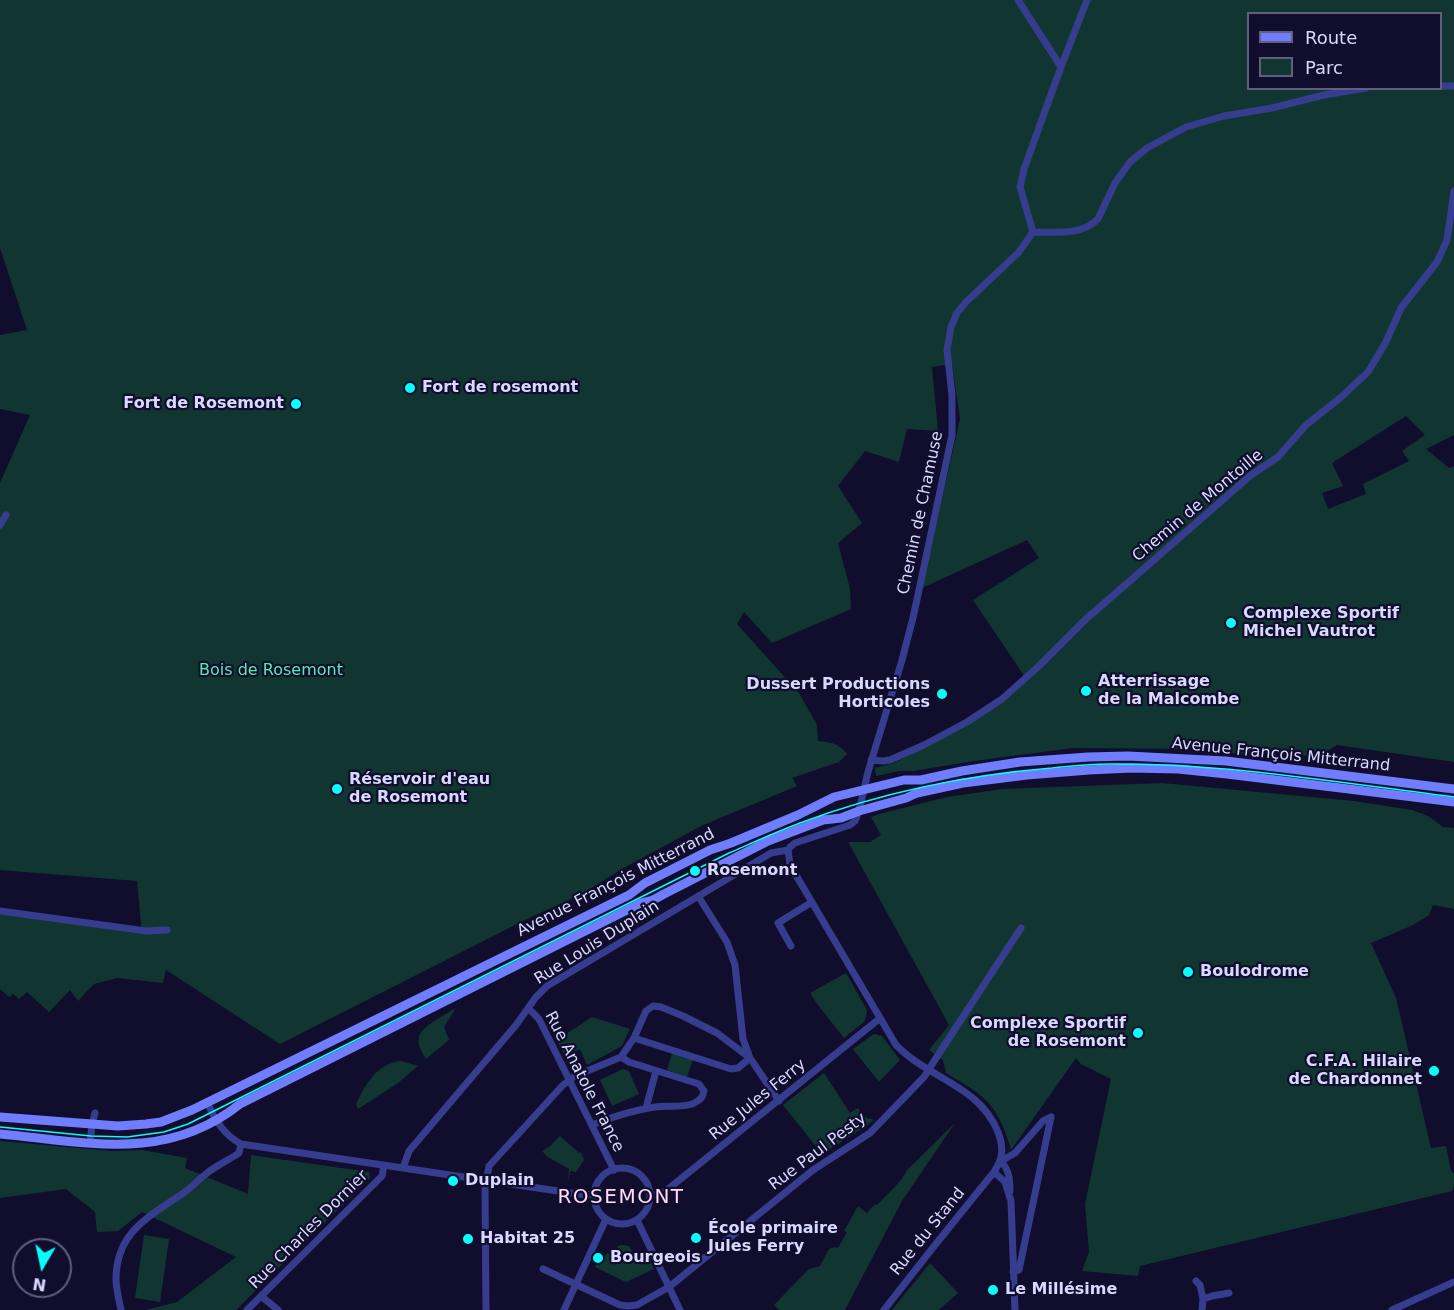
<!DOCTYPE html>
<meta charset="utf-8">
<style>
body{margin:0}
#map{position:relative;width:1454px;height:1310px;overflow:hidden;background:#100e2c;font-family:"DejaVu Sans",sans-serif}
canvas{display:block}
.legend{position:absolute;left:1247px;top:12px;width:195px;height:78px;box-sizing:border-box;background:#100e2c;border:2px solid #605f80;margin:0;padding:8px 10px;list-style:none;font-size:18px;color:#d9d9ff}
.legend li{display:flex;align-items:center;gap:12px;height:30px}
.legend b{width:30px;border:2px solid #605f80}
.north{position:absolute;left:12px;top:1238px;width:60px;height:60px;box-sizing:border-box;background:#100e2c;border:2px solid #605f80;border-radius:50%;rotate:189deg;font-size:16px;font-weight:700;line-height:24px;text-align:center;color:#d9d9ff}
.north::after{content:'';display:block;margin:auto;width:21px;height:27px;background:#05fffb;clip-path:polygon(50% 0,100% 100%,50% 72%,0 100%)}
</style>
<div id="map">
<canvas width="1454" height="1310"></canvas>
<ul class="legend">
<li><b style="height:8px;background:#707dff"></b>Route</li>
<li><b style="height:16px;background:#113631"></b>Parc</li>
</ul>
<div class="north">N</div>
</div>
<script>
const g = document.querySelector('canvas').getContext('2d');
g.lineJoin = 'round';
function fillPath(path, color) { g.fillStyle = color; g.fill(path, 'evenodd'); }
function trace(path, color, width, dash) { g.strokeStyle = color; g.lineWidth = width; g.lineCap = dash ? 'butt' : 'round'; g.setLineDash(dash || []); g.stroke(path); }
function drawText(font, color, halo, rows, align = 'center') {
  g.font = font + ' "DejaVu Sans",sans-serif'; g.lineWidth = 4.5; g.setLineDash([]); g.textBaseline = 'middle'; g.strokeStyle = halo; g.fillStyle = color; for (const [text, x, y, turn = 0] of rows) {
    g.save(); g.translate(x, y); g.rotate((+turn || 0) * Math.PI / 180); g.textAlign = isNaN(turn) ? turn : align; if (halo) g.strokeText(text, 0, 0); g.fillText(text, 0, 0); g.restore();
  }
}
fillPath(new Path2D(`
 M 0,0 L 1454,0 L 1454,435 L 1426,449 L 1449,468 L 1454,466 L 1454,762 L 1337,745 L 1317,757 L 1250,749 L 1251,755 L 1197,749 L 1073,748 L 974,761 L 913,771 L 899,771 L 876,776 L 875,768 L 894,763 L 968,724 L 1027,680 L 973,600 L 1039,558 L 1027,540 L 922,588 L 960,419 L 952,364 L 932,367 L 938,431 L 907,429 L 899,462 L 865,451 L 838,486 L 862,523 L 838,543 L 850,589 L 851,609 L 772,643 L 744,612 L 737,624 L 799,693 L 817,725 L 818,741 C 833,743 838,743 847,754 L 839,762 L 792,778 L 797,786 L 701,826 L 620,870 L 582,894 L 529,918 L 280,1044 L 166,970 L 163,983 L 117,978 L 94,984 L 78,1001 L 70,990 L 49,1012 L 27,992 L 19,999 L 13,994 L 9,997 L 0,989 L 0,913 L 142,934 L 137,881 L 0,870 L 0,483 L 30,415 L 0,409 L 0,335 L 27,330 L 0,248 ZM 1248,14 L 1440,14 L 1440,88 L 1248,88 ZM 1406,416 L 1425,435 L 1402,451 L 1409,461 L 1363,484 L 1366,494 L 1328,509 L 1322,493 L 1343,486 L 1332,463 Z
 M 1162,783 L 1354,801 L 1412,810 L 1428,816 L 1443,827 L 1454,828 L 1454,909 L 1433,905 L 1429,915 L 1413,925 L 1371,943 L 1396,998 L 1431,1148 L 1446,1146 L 1451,1171 L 1454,1173 L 1454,1186 L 1452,1191 L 1140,1266 L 1138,1276 L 1082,1271 L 1089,1252 L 1085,1204 L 1111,1079 L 1081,1064 L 1076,1058 L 1011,1150 C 1007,1136 1002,1122 994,1110 C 983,1093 963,1084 946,1073 L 943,1060 L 929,1050 L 949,1025 L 848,842 L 870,842 L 881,835 L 871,817 L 883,813 L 947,797 L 1003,789 Z
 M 846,973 L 867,1010 L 865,1021 L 844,1038 L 818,1005 L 810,993 Z
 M 456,1008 L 444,1027 L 449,1040 L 426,1059 C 422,1053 417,1044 419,1037 C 421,1026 447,1014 456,1008 Z
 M 592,1017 L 630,1029 L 622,1046 L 587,1065 L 580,1049 L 565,1056 L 557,1040 Z
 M 874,1034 L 882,1036 L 900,1060 L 879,1082 L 853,1049 Z
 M 672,1053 L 693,1060 L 687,1077 L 667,1070 Z
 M 401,1061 L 418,1066 L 398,1083 L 358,1109 L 356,1104 C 366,1084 376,1064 401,1061 Z
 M 623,1069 L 629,1071 L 639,1094 L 612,1106 L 600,1080 Z
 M 824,1073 L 850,1113 L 858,1108 L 864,1117 L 874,1120 L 863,1128 L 822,1154 L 783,1105 Z
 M 955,1123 L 902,1201 L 845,1310 L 779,1310 L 774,1305 L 809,1269 L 820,1266 L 829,1249 L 835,1247 L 838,1248 L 847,1232 L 844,1231 L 858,1206 L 867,1213 L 875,1204 L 877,1205 C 886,1195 902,1182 907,1170 Z
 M 560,1136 L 579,1153 L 581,1152 L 584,1160 L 576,1172 L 570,1171 L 568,1182 L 569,1169 L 548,1157 L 542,1151 L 549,1147 Z
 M 0,1141 L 111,1151 L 142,1150 L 187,1158 L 185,1168 L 248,1194 L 251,1155 L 369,1172 L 370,1178 L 236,1310 L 146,1310 L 177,1302 L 236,1257 L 142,1212 L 118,1231 L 97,1232 L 95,1212 L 66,1189 L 0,1198 Z
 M 144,1235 L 169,1239 L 160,1302 L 135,1298 Z
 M 621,1245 L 629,1246 L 635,1256 L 643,1251 L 644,1253 L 646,1252 L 654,1269 L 626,1282 L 595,1267 L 601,1254 L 606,1256 L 607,1253 L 613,1256 L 618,1246 Z
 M 930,1263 L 958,1293 L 939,1310 L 892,1310 Z`), '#113631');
trace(new Path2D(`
 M 1018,0 L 1061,67
 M 1440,86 L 1454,86
 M 1033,232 C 1055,232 1081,236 1098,219 L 1115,183 L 1130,162 L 1147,148 L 1186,127 L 1224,116 L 1272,108 L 1324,95 L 1366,88
 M 1033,232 L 1020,187 L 1024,169 L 1061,67 L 1087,0
 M 0,525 L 6,515
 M 871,760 L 883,761 L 890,760 L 924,745 L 967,722 L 1002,699 L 1039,666 L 1086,619 L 1131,580 L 1251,475 L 1278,457 L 1306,425 L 1340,398 L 1368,372 L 1386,342 L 1401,308 L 1437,262 L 1447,240 L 1454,191
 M 788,850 L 790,865 L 896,1045 C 929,1079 979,1085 998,1132 C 1004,1148 1003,1158 994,1172 L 935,1245 L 884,1310
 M 698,896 L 727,942 L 735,965 L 743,1039 L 750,1058 L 779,1101
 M 0,911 L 146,931 L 167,930
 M 791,946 L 778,923 L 812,902
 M 528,1008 L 539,1019 L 614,1170
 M 207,1102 C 215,1120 224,1135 241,1144 L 585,1195 L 594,1194
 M 646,1108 L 656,1071
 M 592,1125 C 612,1117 634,1110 655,1107 C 667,1105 680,1108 692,1104 C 699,1101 703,1098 704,1091 L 699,1084 L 629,1062 L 621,1057
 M 90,1143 L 92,1125 L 95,1113
 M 403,1168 L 409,1151 L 516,1025 L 536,997 L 547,986 L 771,853 L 788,850 L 790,847 L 795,843 L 850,825 L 855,821 L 859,811 L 868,772 L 902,660 L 913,618 L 952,435 L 952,395 L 947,350 L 951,327 L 957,313 L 966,302 L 1019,252 L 1033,232
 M594 1196a28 28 0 1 1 56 0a28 28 0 1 1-56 0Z
 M 994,1172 L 1005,1182 L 1011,1201 L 1015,1310
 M 1010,1191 C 1010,1179 1009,1170 1001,1161 L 1015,1153 L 1043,1121 L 1051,1117
 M 650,1195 L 660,1195 L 662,1194 L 879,1019
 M 637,1220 L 680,1310
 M 543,1269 L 620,1305 L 628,1306 L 637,1305 L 669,1287 L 813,1170 L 870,1133 L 924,1077 L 940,1052 L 1021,928
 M 1013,1272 L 1019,1270 L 1051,1117
 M 1196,1281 L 1200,1285 L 1203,1299 L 1202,1310
 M 261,1296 L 278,1310
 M 1203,1299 L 1212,1296 L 1229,1293
 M 121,1310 C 119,1301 117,1291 116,1282 C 115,1233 147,1218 182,1194 C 191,1188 198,1180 207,1173 C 217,1165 229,1160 239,1153 L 241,1144
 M 247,1310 L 376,1182 L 382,1176 L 384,1165
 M 486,1310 L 485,1188 L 489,1166 L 563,1085 L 575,1076 L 621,1057 L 634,1038 L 646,1011 L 653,1006 L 661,1007 L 683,1016 L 717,1033 L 750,1058 L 738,1068 L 731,1069 L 634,1038
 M 564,1310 L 606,1219
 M 1392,1310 L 1454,1282`), '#363d8f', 7);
trace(new Path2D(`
 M 0,1117 L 118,1126 L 146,1124 L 161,1122 L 192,1110 L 629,895 L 645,883 L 710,850 L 731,843 L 798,815 L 834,797 L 904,780 L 921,780 L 962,771 L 1020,762 L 1088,757 L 1128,756 L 1226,761 L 1454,789
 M 0,1134 C 86,1142 166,1163 240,1104 L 641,903 L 653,900 L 664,894 L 768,841 L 823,820 L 841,818 L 859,811 L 906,798 L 917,793 L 963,783 L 1027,775 L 1089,770 L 1131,768 L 1178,769 L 1227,774 L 1454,802`), '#707dff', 9);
trace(new Path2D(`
 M 0,1127 L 91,1136 L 127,1137 L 164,1132 L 188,1124 L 729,853 C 752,843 776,832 800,823 C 880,793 966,775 1052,768 C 1071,766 1091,764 1111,764 C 1224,763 1341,783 1454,797`), '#05fffb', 1.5);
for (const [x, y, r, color] of [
 [410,388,6,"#05fffb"],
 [296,404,6,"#05fffb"],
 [1231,623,6,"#05fffb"],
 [1086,691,6,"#05fffb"],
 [942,694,6,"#05fffb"],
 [337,789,6,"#05fffb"],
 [695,871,6,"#05fffb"],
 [1188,972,6,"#05fffb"],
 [1138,1033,6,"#05fffb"],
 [1434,1071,6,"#05fffb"],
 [453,1181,6,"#05fffb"],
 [696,1238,6,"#05fffb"],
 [468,1239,6,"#05fffb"],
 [598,1258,6,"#05fffb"],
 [993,1290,6,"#05fffb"]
]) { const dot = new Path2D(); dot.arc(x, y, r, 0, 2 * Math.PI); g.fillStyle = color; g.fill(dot); trace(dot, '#100e2c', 2); }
drawText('bold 16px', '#d9d9ff', '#100e2c', [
 ["Fort de rosemont",422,388],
 ["Fort de Rosemont",284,404,"right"],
 ["Complexe Sportif",1243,614],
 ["Michel Vautrot",1243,632],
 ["Atterrissage",1098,682],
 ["de la Malcombe",1098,700],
 ["Dussert Productions",930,685,"right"],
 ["Horticoles",930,703,"right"],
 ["Réservoir d'eau",349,780],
 ["de Rosemont",349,798],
 ["Rosemont",707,871],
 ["Boulodrome",1200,972],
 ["Complexe Sportif",1126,1024,"right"],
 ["de Rosemont",1126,1042,"right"],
 ["C.F.A. Hilaire",1422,1062,"right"],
 ["de Chardonnet",1422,1080,"right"],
 ["Duplain",465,1181],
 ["École primaire",708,1229],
 ["Jules Ferry",708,1247],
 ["Habitat 25",480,1239],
 ["Bourgeois",610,1258],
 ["Le Millésime",1005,1290]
], 'left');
drawText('16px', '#d9d9ff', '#100e2c', [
 ["Chemin de Montoille",1198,506,-40],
 ["Chemin de Chamuse",921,513,-78],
 ["Avenue François Mitterrand",1281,755,6],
 ["Avenue François Mitterrand",616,883,-27],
 ["Rue Louis Duplain",597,943,-32],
 ["Rue Anatole France",584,1082,63],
 ["Rue Jules Ferry",758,1100,-39],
 ["Rue Paul Pesty",818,1152,-37],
 ["Rue Charles Dornier",309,1230,-45],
 ["Rue du Stand",928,1232,-51]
]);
drawText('16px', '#5aebb5', '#100e2c', [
 ["Bois de Rosemont",271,671]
]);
g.letterSpacing = '1.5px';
drawText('20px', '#ffdbf6', '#100e2c', [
 ["ROSEMONT",621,1198]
]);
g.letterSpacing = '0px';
</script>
